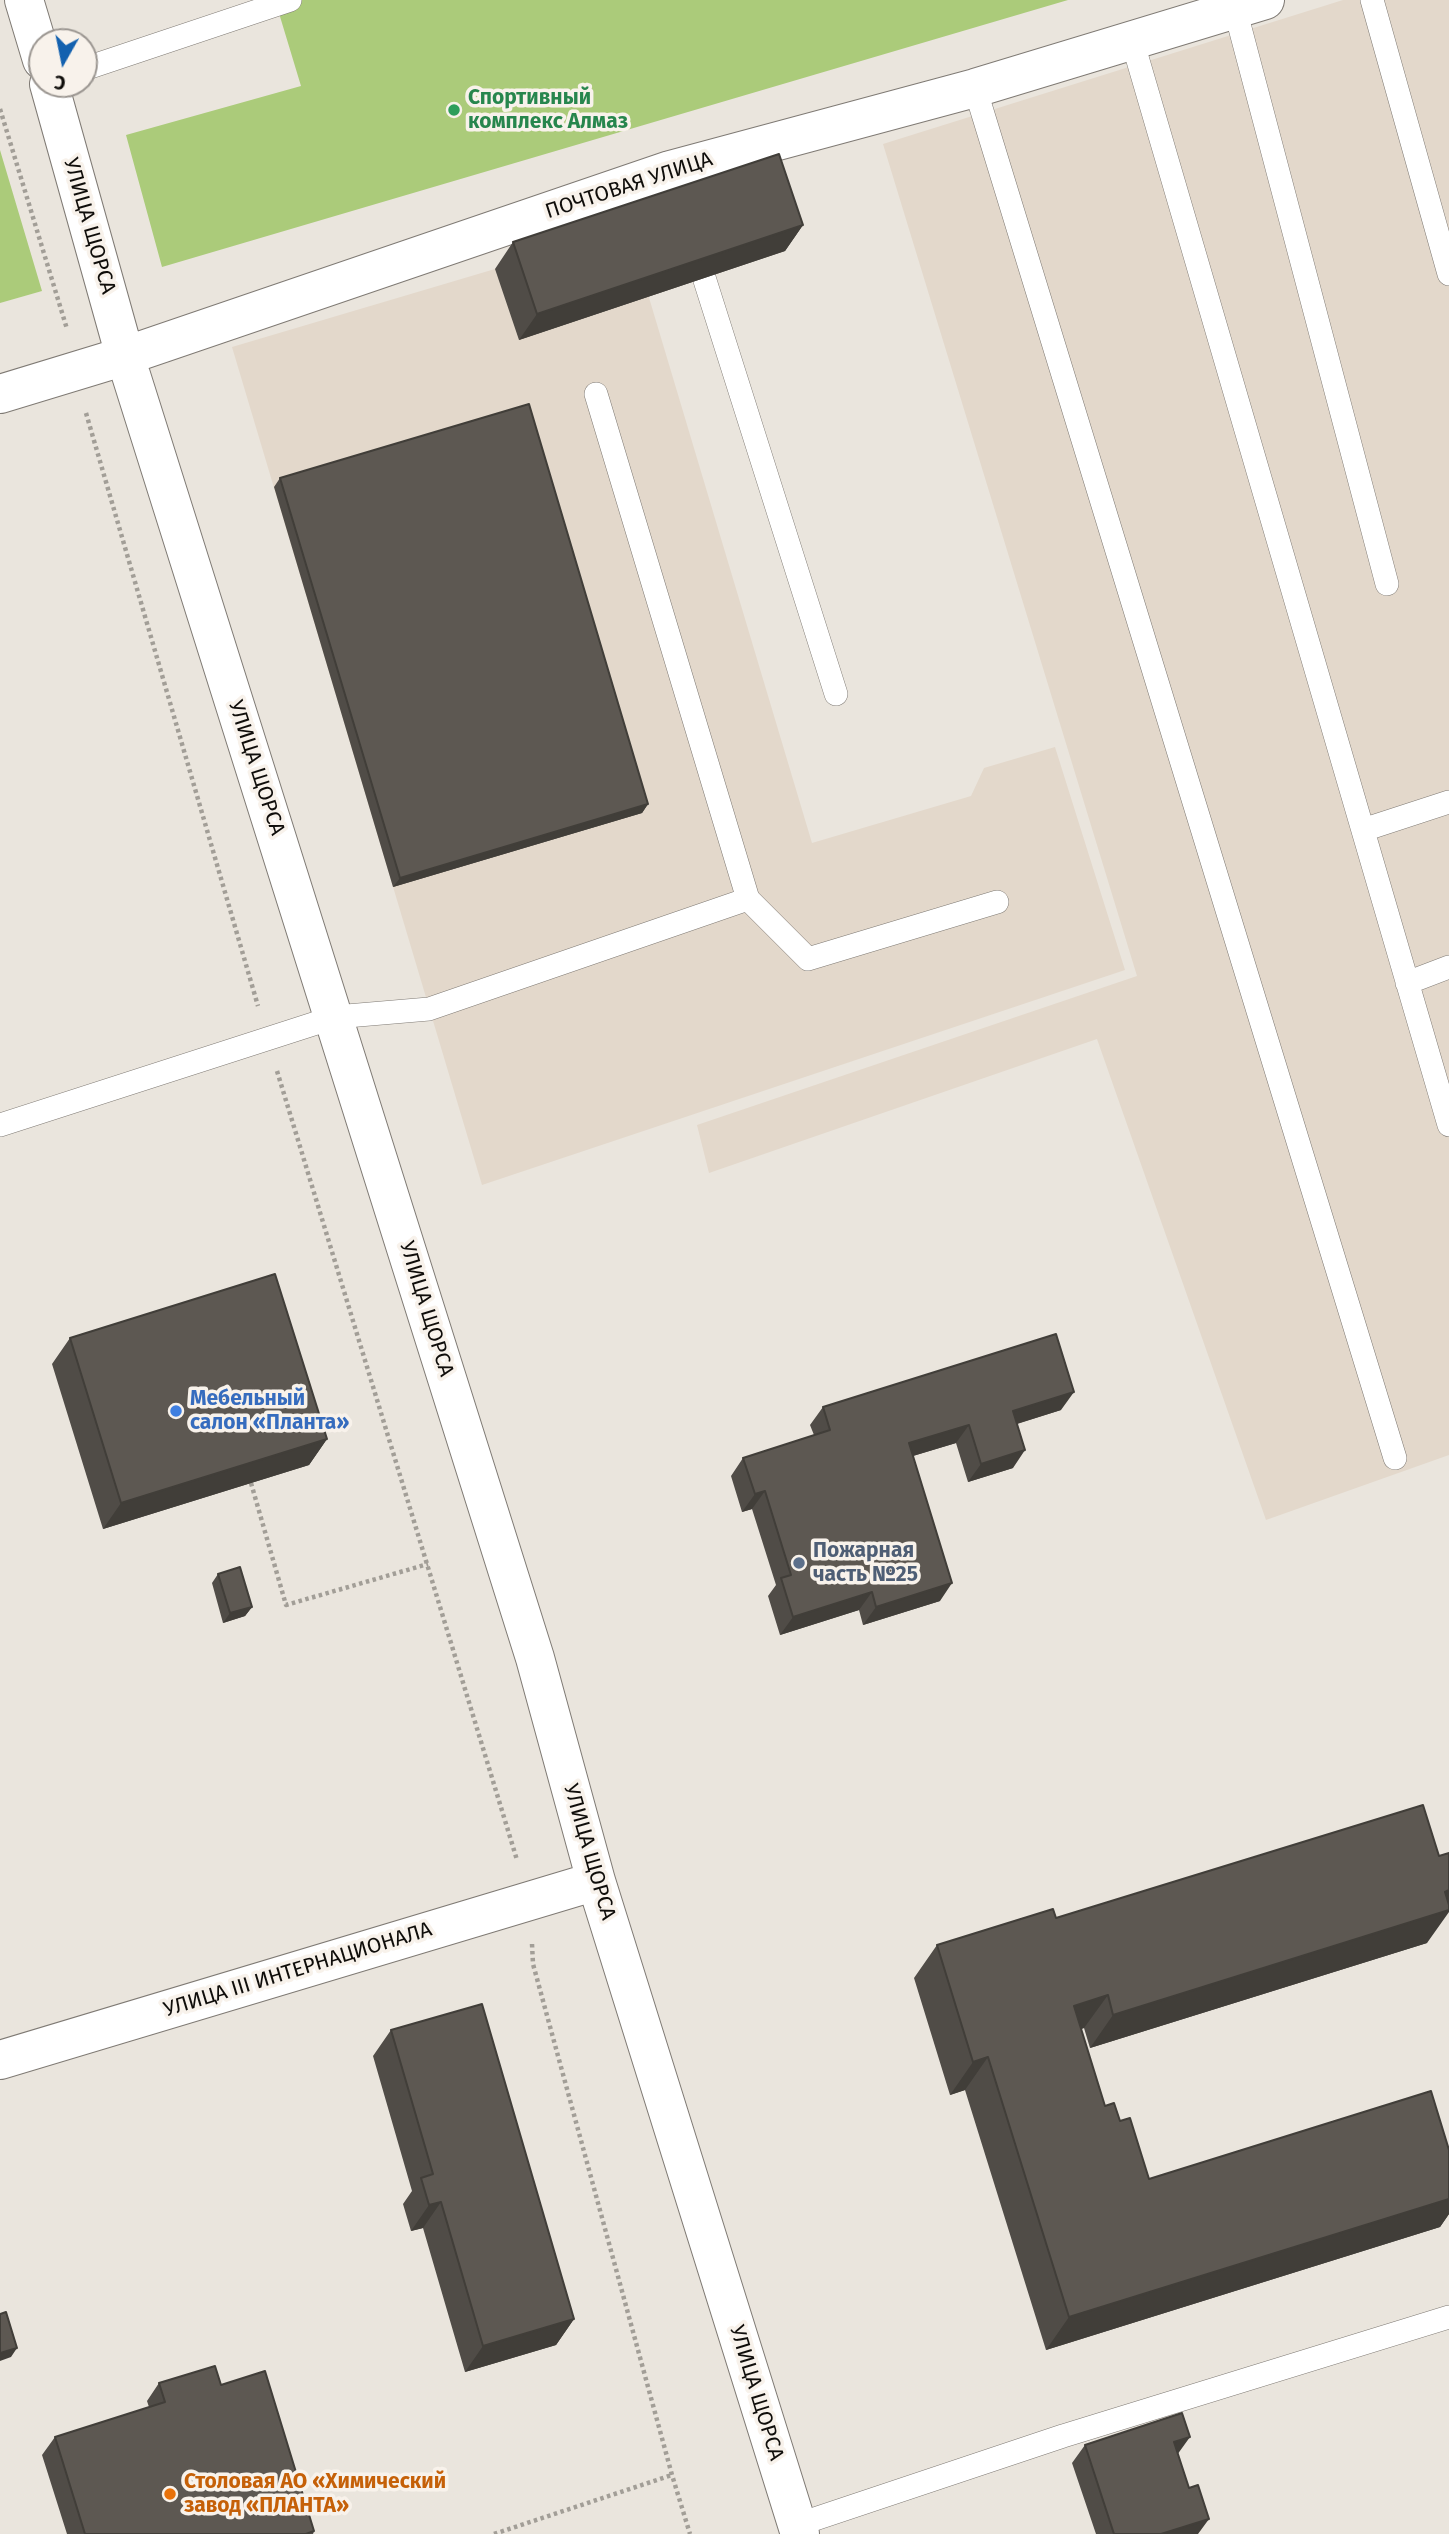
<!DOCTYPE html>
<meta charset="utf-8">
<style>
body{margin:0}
#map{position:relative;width:1449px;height:2534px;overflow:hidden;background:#eae5dd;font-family:"Fira Sans",sans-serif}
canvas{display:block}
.north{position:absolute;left:28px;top:28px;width:70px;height:70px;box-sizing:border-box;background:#f8f2eb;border:2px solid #9b9691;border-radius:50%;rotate:189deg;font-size:19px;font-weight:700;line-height:28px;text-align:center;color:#0f0d0a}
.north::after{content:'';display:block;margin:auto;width:24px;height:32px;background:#1361af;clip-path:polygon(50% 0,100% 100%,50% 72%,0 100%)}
</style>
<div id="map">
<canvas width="1449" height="2534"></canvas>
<div class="north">С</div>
</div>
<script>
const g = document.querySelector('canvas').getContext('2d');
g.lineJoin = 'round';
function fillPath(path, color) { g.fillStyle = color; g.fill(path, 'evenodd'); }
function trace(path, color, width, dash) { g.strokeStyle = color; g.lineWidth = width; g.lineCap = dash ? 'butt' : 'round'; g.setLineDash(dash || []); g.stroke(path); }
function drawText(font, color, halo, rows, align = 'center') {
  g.font = font + ' "Fira Sans",sans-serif'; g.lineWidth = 7; g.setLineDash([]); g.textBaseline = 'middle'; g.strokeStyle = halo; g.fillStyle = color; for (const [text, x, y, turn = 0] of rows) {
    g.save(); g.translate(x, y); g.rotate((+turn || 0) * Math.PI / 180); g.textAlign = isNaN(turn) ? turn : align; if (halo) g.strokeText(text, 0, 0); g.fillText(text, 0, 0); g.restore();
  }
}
fillPath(new Path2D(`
 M 1343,0 L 1449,0 L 1449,1455 L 1266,1520 L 1097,1039 L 709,1173 L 697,1125 L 1137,976 L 883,144 Z
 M 627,224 L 812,843 L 971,796 L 984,768 L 1055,747 L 1125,970 L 482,1185 L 232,347 L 495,269 Z`), '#e3d8cb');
fillPath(new Path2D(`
 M 275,0 L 1068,0 L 162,267 L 126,135 L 301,86 Z
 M 0,150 L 42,291 L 0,303 Z`), '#abcb7a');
const lane = new Path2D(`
 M 1372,0 L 1449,274
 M 1235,9 L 1387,584
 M 1132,40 L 1449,1125
 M 84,69 L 290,0
 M 975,88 L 1395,1458
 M 695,249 L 836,694
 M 1363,830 L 1449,802
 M 748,899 L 808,959 L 997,902
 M 1407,983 L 1449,967
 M 0,1125 L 335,1017 L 429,1009 L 748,899 L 596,394
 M 797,2525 L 1063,2436 L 1449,2317`);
const street = new Path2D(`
 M 24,0 L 42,60
 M 49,84 L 125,356 L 535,1658 L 596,1881 L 800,2534
 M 0,394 L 125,356 L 670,170 L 975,88 L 1265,0
 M 0,2060 L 596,1881`);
trace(lane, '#7f7a74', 24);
trace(street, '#7f7a74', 40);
trace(new Path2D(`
 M 0,109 L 67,329
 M 86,413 L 258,1006
 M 277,1071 L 517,1860
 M 251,1483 L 286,1605 L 428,1564
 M 532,1944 L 533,1964 L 672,2475 L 690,2534
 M 494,2534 L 672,2475`), '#a29e97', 4.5, [3.5, 3.5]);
trace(lane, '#fff', 23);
trace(street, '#fff', 38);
fillPath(new Path2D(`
 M 803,225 L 785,251 L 519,340 L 495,269 L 513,242 Z
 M 280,478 L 648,804 L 642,813 L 393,887 L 274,487 Z
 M 70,1338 L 327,1439 L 309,1465 L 103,1529 L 52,1364 Z
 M 823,1407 L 1061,1410 L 1017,1424 L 1013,1468 L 968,1482 L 956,1443 L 913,1456 L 940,1601 L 863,1625 L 859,1610 L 780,1635 L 768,1596 L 776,1585 L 752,1509 L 742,1512 L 731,1476 L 743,1458 L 814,1435 L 810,1425 Z
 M 218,1574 L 252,1607 L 245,1616 L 223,1623 L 212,1583 Z
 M 1439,1856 L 1427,1943 L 1090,2048 L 1084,2028 L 1081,2029 L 1105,2106 L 1120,2121 L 1149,2179 L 1449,2150 L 1449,2214 L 1440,2227 L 1046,2350 L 965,2090 L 950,2095 L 914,1978 L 937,1945 L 1056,1918 Z
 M 391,2030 L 574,2319 L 556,2345 L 465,2372 L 423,2228 L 411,2231 L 403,2204 L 412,2191 L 373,2056 Z
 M 159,2383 L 221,2385 L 314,2531 L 313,2534 L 67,2534 L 42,2455 L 55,2437 L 149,2407 L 147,2401 Z
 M 1085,2445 L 1178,2454 L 1189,2488 L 1198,2534 L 1096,2534 L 1072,2463 Z`), '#504c47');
fillPath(new Path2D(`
 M 803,225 L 785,251 L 519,340 L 537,314 Z
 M 648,804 L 642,813 L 393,887 L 400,878 Z
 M 1074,1392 L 1061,1410 L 1000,1429 L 1013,1411 Z
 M 969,1425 L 956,1443 L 896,1461 L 909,1443 Z
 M 327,1439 L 309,1465 L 103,1529 L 121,1503 Z
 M 1025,1450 L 1013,1468 L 968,1482 L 981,1464 Z
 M 765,1491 L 752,1509 L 742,1512 L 755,1494 Z
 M 952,1583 L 940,1601 L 863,1625 L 876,1607 Z
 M 872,1592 L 859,1610 L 780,1635 L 793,1617 Z
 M 252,1607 L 245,1616 L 223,1623 L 230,1613 Z
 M 1449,1890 L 1449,1912 L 1427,1943 L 1090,2048 L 1113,2015 Z
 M 1108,1995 L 1084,2028 L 1051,2039 L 1074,2006 Z
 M 988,2057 L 965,2090 L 950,2095 L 973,2062 Z
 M 1449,2199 L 1449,2214 L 1440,2227 L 1046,2350 L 1069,2317 Z
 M 441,2202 L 423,2228 L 411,2231 L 429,2205 Z
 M 574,2319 L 556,2345 L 465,2372 L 483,2346 Z
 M 17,2348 L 11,2357 L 0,2361 L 0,2353 Z
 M 1190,2437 L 1177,2455 L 1174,2442 Z
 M 1209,2519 L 1198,2534 L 1161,2534 Z`), '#413e39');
const building = new Path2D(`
 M 779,154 L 803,225 L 537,314 L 513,242 Z
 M 529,404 L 648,804 L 400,878 L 280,478 Z
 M 275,1274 L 327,1439 L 121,1503 L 70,1338 Z
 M 1056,1334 L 1074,1392 L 1013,1411 L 1025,1450 L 981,1464 L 969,1425 L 909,1443 L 952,1583 L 876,1607 L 872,1592 L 793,1617 L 781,1578 L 791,1575 L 765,1491 L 755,1494 L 743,1458 L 830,1430 L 823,1407 Z
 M 240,1567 L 252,1607 L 230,1613 L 218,1574 Z
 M 1423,1805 L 1439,1856 L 1449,1853 L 1449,1890 L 1445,1892 L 1449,1905 L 1449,1910 L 1113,2015 L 1108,1995 L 1074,2006 L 1105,2106 L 1114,2103 L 1120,2121 L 1130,2118 L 1149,2179 L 1431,2091 L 1449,2150 L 1449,2199 L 1069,2317 L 988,2057 L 973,2062 L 937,1945 L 1053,1909 L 1056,1918 Z
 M 482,2004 L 574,2319 L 483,2346 L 441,2202 L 429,2205 L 421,2178 L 433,2174 L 391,2030 Z
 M 6,2312 L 17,2348 L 0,2353 L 0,2314 Z
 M 215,2366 L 221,2385 L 265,2371 L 314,2531 L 306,2534 L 85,2534 L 55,2437 L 165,2402 L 159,2383 Z
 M 1182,2413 L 1190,2437 L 1174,2442 L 1189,2488 L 1198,2485 L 1209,2519 L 1161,2534 L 1114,2534 L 1085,2445 Z`);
fillPath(building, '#5d5852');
trace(building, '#413e39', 2);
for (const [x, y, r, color] of [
 [454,110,7,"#2e9e5b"],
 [176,1411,7,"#3f7fe0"],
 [799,1563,7,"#5c6f8a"],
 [170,2494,7,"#e8710a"]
]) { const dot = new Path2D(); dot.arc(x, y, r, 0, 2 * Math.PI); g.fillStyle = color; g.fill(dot); trace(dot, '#f8f2eb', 2.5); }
drawText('bold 21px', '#27864d', '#f8f2eb', [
 ["Спортивный",468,98],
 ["комплекс Алмаз",468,122]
], 'left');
drawText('21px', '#0f0d0a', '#f8f2eb', [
 ["ПОЧТОВАЯ УЛИЦА",629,186,-18],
 ["УЛИЦА ЩОРСА",89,226,74],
 ["УЛИЦА ЩОРСА",256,768,72],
 ["УЛИЦА ЩОРСА",426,1309,73],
 ["УЛИЦА ЩОРСА",589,1852,74],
 ["УЛИЦА III ИНТЕРНАЦИОНАЛА",298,1970,-17],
 ["УЛИЦА ЩОРСА",756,2393,73]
]);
drawText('bold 21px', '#366cbe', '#f8f2eb', [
 ["Мебельный",190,1399],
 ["салон «Планта»",190,1423]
], 'left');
drawText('bold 21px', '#4e5e75', '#f8f2eb', [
 ["Пожарная",813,1551],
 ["часть №25",813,1575]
], 'left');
drawText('bold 21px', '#c56008', '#f8f2eb', [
 ["Столовая АО «Химический",184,2482],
 ["завод «ПЛАНТА»",184,2506]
], 'left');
</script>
